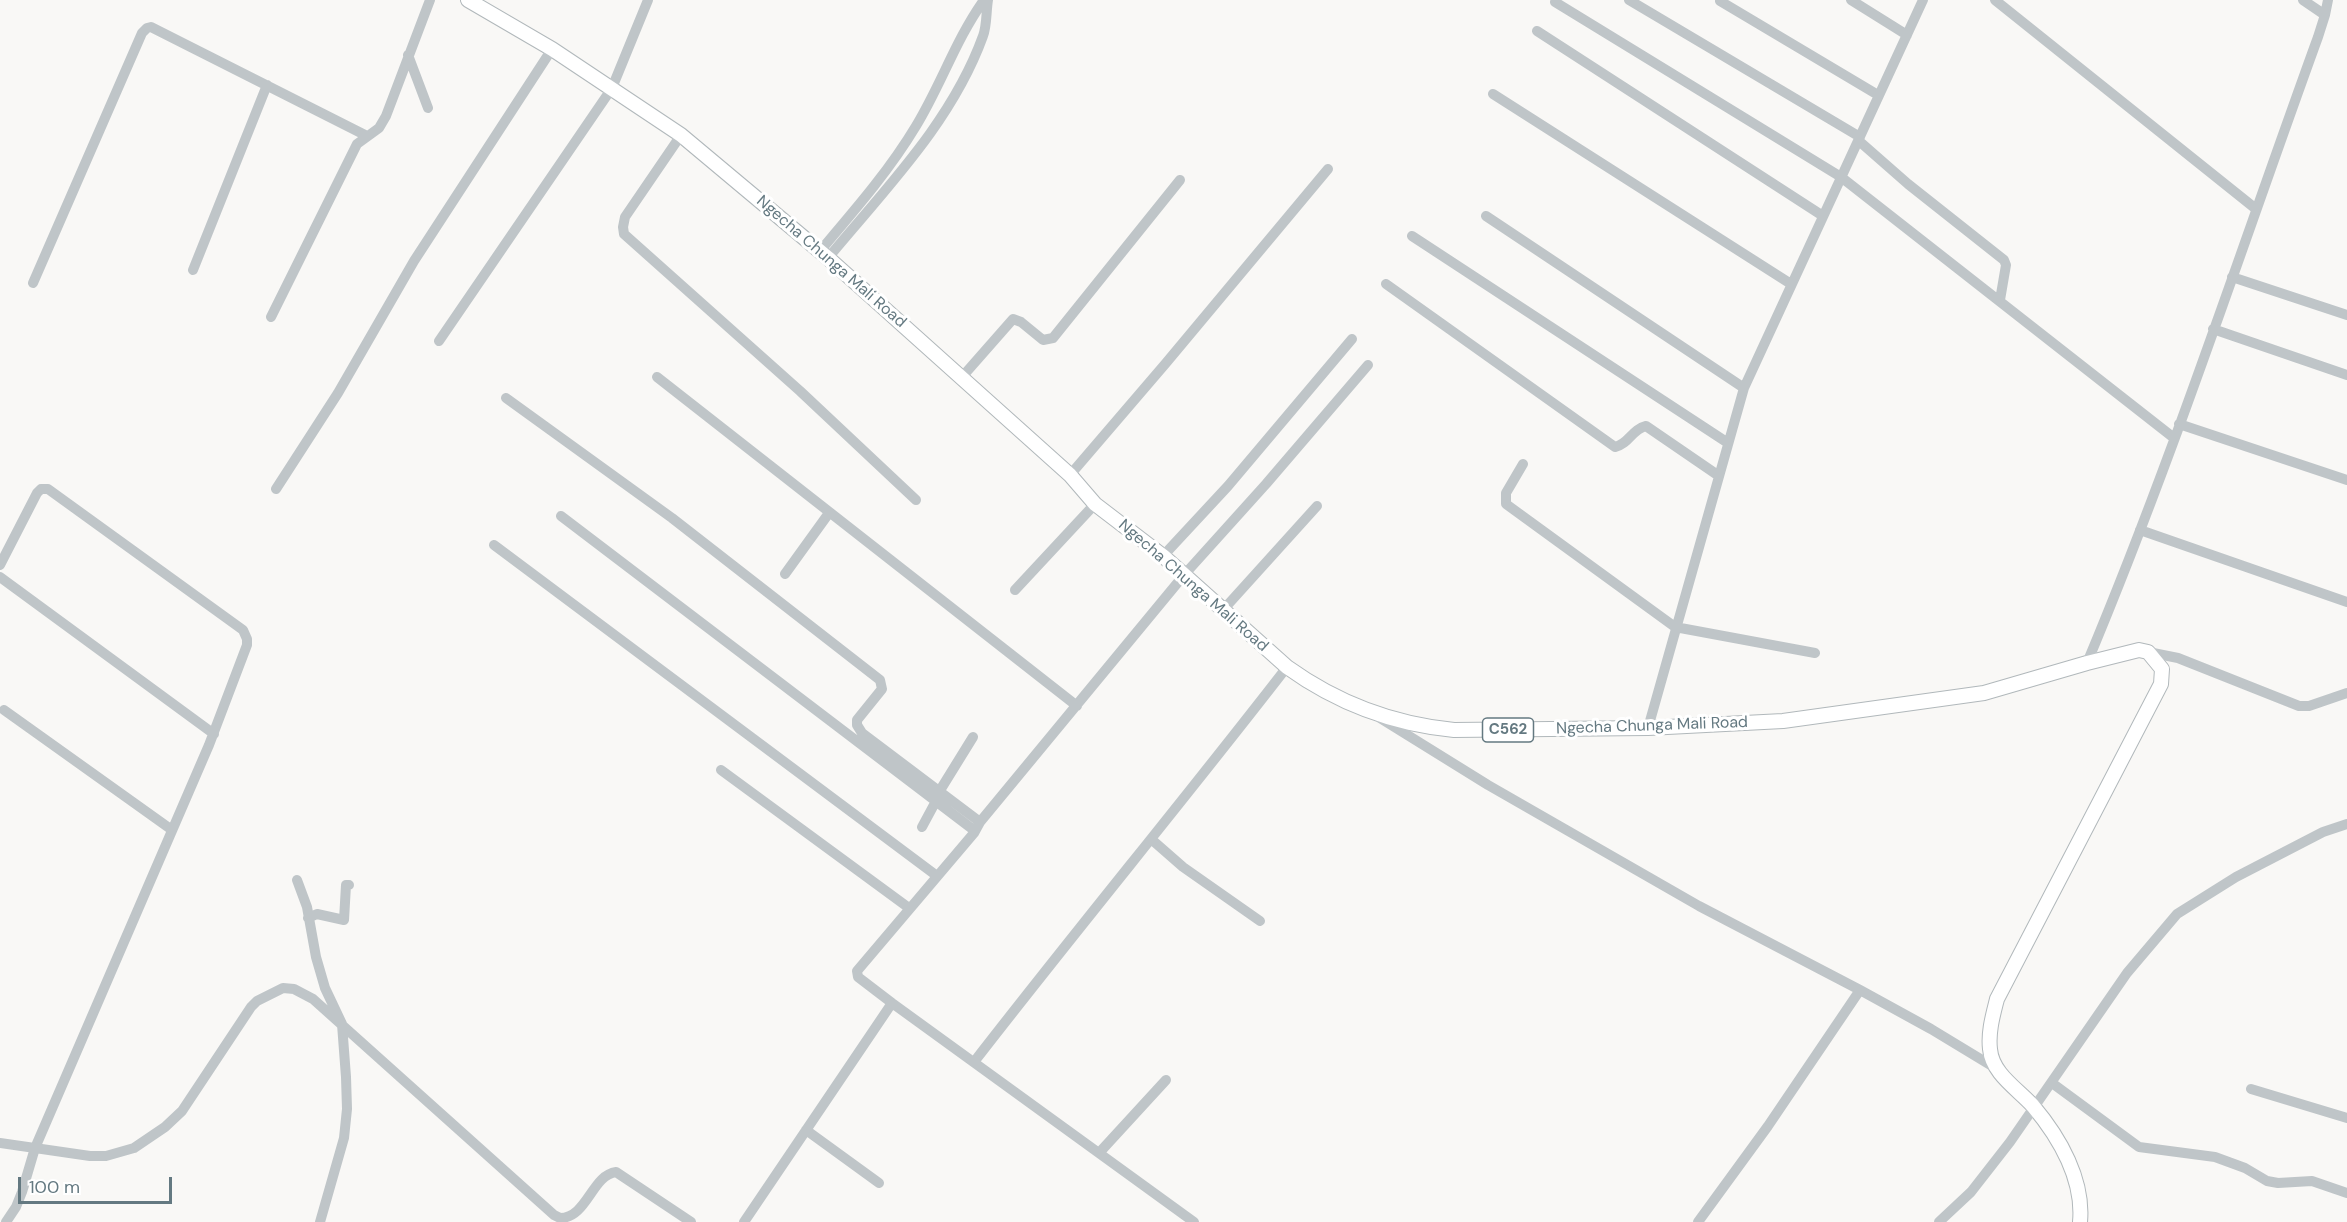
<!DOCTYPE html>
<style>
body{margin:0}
#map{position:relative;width:2347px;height:1222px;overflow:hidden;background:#f9f8f6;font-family:"DM Sans",sans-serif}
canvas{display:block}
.scale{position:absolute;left:18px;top:1177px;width:154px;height:27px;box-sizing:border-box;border:3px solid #647981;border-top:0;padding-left:8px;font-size:18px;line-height:21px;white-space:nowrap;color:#647981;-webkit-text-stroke:4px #fff;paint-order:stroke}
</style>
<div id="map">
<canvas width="2347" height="1222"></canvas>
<div class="scale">100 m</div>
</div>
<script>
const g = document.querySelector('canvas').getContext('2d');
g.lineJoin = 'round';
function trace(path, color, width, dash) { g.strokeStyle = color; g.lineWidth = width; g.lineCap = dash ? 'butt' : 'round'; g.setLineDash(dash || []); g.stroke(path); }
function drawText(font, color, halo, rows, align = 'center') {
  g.font = font + ' "DM Sans",sans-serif'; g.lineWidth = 6; g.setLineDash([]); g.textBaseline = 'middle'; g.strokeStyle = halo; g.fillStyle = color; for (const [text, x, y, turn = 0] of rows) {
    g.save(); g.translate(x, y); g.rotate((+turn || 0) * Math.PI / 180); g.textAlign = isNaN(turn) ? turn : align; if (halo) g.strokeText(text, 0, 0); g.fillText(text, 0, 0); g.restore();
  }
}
const major = new Path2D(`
 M 468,0 L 552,49 L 681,135 L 828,258 L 1070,475 L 1095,504 L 1163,556 L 1287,667 C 1337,703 1392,724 1454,730 L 1648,728 L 1783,721 L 1984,693 L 2087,663 L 2139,650 L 2148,652 L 2162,669 L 2161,684 L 1997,999 C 1993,1015 1988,1032 1990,1049 C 1992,1074 2018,1089 2033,1106 C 2060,1138 2084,1180 2080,1222`);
trace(major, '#b1b8bb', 16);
trace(new Path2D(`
 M 1629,0 L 1860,137
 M 1851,0 L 1907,35
 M 1995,0 L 2256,209
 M 1720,1 L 1878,95
 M 1555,2 L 1841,177 L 2174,438
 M 2325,15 L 2328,0
 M 1537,31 L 1823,216
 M 408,55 L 428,108
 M 1493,94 L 1791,284
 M 681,135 L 625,217 L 623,227 L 624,234 L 800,391 L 916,500
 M 1859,141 L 1908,184 L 2004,260 L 2006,265 L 2000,300
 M 1486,216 L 1744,388
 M 1412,236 L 1728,443
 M 820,251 C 854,211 889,171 916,126 C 941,85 956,39 984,0
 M 828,258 C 885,189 952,122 983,36 C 987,26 986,12 988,0
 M 193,270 L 267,85
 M 2232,277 L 2347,315
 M 33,283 L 142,33 L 147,28 L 151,27 L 367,136
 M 1386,284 L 1615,447 C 1629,444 1632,429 1646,426 L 1719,476
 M 271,317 L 357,144 L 379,128 L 386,116 L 430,0
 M 2213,329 L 2347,375
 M 439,341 L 612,88 L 648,0
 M 657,377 L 1077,706
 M 962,377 L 1013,319 L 1021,322 L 1043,340 L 1053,338 L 1180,180
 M 506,398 L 672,518 L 880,680 L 882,689 L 857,720 L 857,725 L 862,733 L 980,822
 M 2179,424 L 2347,480
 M 1523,464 L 1506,493 L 1506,504 L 1675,627 L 1815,653
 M 1070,475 L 1166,363 L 1328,169
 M 276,489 L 338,393 L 414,261 L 552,49
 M 561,516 L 975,831
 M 2140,530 L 2347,602
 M 494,545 L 937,876
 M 1163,556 L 1228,486 L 1352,339
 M 0,565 L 37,493 L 41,489 L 48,489 L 243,630 L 247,639 L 247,645 L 209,745 L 35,1148 L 22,1192 L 16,1207 L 6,1222
 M 785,574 L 829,513
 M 0,577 L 214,734
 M 1015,590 L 1095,504
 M 1223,610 L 1317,506
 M 2148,652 L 2178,658 L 2299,706 L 2309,706 L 2347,693
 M 2087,663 C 2173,458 2242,246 2318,37 L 2325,15 L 2303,0
 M 4,710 L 172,830
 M 1380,718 L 1488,785 L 1699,906 L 1860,990 L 1931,1029 L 1997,1069
 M 1648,728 L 1744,388 L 1923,0
 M 721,770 L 909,908
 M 939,792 L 973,737
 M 922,827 L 936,801
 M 1151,839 L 1183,867 L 1260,921
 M 297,880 L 307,907 L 316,957 L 325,988 L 342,1024 L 346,1077 L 347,1109 L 344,1138 L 320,1222
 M 308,918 L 317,914 L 344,920 L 346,885 L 349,885
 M 974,1062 C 1077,929 1184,800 1287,667
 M 2052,1083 L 2139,1147 L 2215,1157 L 2245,1168 L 2267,1181 L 2278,1183 L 2312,1181 L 2347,1193
 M 2251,1089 L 2347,1118
 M 806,1130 L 879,1183
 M 0,1143 L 90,1156 L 106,1156 L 134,1148 L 165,1127 L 182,1111 L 251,1007 L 257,1001 L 283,988 L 294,989 L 313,999 L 554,1215 L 560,1218 C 587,1218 592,1175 616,1172 L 691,1222
 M 1099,1153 L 1166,1080
 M 744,1222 L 892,1003
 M 1194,1222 L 892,1003 L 858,977 L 857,971 L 974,833 L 980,822 L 1184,575 L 1266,484 L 1368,365
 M 1698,1222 L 1768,1126 L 1860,990
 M 1939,1222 L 1971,1192 L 2010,1142 L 2127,973 L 2177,914 L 2236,877 L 2323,832 L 2347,824`), '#bfc5c8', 10);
trace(major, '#fff', 14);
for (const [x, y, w] of [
 [1508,730,51]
]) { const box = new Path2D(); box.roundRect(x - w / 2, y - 12, w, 24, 4.5); g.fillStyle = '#fff'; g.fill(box); trace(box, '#647981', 1.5); }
drawText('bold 15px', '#647981', null, [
 ["C562",1508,730]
]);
drawText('16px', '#647981', '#fff', [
 ["Ngecha Chunga Mali Road",831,262,41],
 ["Ngecha Chunga Mali Road",1193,586,41],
 ["Ngecha Chunga Mali Road",1652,726,-2]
]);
</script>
